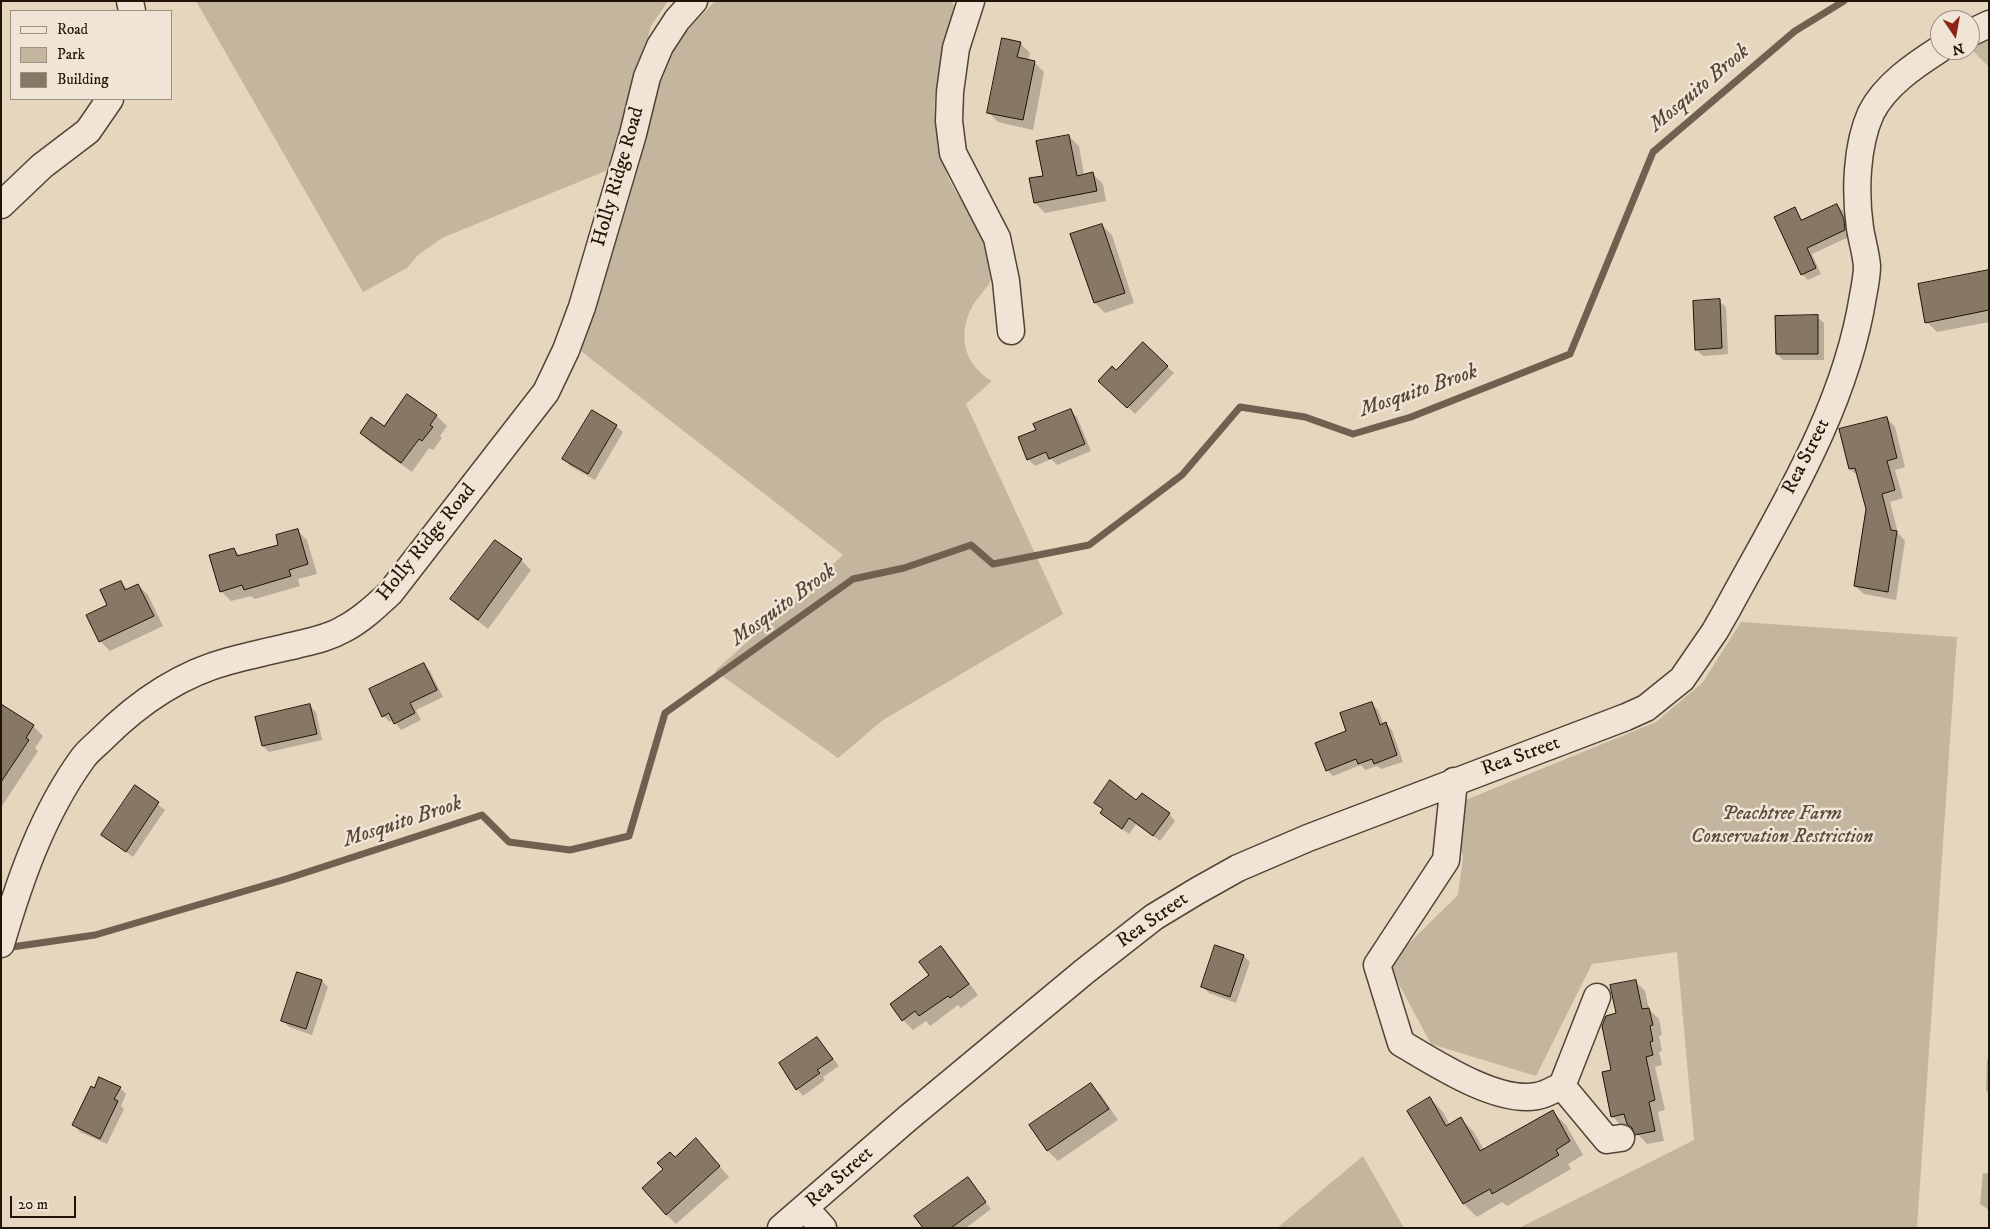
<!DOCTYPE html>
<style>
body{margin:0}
#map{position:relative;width:1990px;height:1229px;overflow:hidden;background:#e6d6be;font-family:"IM FELL DW Pica",serif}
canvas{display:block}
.frame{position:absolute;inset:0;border:2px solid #201307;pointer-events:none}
.legend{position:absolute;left:10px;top:10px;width:162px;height:90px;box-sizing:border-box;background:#efe4d5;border:1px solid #9c9083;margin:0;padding:6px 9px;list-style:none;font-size:15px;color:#201307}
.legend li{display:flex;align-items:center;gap:10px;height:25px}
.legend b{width:25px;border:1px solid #9c9083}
.north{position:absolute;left:1930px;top:10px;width:50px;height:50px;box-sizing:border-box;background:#efe4d5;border:1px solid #9c9083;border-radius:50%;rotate:168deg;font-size:14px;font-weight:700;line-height:20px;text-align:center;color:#201307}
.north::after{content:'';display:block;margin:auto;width:18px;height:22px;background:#8f2418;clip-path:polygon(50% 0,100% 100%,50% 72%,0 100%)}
.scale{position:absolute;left:10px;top:1196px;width:66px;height:22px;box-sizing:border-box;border:2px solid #201307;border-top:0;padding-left:6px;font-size:15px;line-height:18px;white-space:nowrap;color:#201307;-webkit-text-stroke:4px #efe4d5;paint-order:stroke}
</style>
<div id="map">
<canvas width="1990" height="1229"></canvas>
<div class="frame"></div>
<ul class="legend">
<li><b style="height:6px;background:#efe4d5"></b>Road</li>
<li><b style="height:14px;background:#c4b59f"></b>Park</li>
<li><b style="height:14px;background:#877866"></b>Building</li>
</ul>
<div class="north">N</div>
<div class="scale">20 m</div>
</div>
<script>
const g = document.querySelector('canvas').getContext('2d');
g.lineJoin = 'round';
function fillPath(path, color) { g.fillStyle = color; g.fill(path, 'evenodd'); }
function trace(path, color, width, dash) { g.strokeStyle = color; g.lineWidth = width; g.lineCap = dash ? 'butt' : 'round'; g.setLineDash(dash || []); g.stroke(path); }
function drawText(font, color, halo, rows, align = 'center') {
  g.font = font + ' "IM FELL DW Pica",serif'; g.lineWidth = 5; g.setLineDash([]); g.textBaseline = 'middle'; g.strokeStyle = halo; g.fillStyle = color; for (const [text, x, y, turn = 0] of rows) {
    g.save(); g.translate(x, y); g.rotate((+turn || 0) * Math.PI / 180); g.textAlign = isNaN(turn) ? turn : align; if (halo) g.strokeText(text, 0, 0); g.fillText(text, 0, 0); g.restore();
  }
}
fillPath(new Path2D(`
 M 196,1 L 668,1 L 651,26 L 608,170 L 442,238 L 418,255 L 407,268 L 363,292 Z
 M 715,1 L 952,1 C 961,16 942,58 939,75 C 936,89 933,106 935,120 C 937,137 940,156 946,172 C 957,202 994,239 993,271 C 992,286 979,294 972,307 C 957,335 964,365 992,381 L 966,404 L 1063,614 L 883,720 L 838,758 L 715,671 L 843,555 L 581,351 L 637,161 L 659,80 L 669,56 L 684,34 Z
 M 1989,24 L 1989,67 L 1970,48 L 1970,33 Z
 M 1741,622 L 1957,637 L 1917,1228 L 1519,1228 L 1694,1140 L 1677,952 L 1592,964 L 1536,1076 L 1431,1044 L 1388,964 L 1458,895 L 1463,857 L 1451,806 L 1656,722 L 1703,682 Z
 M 1363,1156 L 1404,1228 L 1277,1228 Z`), '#c4b59f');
fillPath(new Path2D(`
 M 1020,43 L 1030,53 L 1028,61 L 1034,62 L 1044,72 L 1033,130 L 998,122 L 988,112 Z
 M 1069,136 L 1079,146 L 1084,175 L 1093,174 L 1103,184 L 1106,201 L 1045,213 L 1035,203 L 1044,177 Z
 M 1837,205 L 1843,211 L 1849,226 L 1851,236 L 1812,254 L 1821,274 L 1808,280 L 1802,274 L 1794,209 L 1803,221 Z
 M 1102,225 L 1112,235 L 1134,303 L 1105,313 L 1095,303 L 1072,235 Z
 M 1989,271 L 1989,322 L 1937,332 L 1927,322 Z
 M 1719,301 L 1726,307 L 1728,354 L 1703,356 L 1696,349 Z
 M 1817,317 L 1824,323 L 1824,360 L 1783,360 L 1777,354 Z
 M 1143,344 L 1174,373 L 1135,414 L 1100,381 L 1117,372 Z
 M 408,395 L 437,416 L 447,426 L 440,436 L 442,438 L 433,450 L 429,448 L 412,472 L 371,443 L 361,433 L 384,428 Z
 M 1071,411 L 1077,417 L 1091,451 L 1057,465 L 1051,459 L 1035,466 L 1028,459 L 1037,431 Z
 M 1887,418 L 1895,427 L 1905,467 L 1895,470 L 1903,498 L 1890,502 L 1898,533 L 1905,541 L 1896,600 L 1864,594 L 1855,586 L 1867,509 L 1859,477 L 1850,469 Z
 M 616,426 L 623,432 L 595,480 L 570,466 L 564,459 Z
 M 297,530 L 307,540 L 317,574 L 298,579 L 300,586 L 255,599 L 251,596 L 231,601 L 221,591 L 234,549 L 241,556 L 280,546 Z
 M 521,560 L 531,570 L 488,629 L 462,609 L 452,599 Z
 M 121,582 L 128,590 L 138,585 L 148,595 L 163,626 L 110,651 L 100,641 L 88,615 L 109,606 Z
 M 423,664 L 430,671 L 443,697 L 416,710 L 421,720 L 401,730 L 393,720 L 390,722 L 383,716 Z
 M 1372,704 L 1378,710 L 1384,725 L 1386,724 L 1392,730 L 1403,762 L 1381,769 L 1377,766 L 1365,770 L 1361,765 L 1333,776 L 1327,770 L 1348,732 Z
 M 309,705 L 316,712 L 322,740 L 269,752 L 263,746 Z
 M 2,706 L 33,726 L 43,736 L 35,748 L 38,751 L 2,806 Z
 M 135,787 L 165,810 L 133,857 L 103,835 Z
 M 1137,802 L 1169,814 L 1175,821 L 1160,841 L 1136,824 L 1129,834 L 1108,819 L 1104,810 L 1095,803 Z
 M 941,947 L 950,957 L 978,995 L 961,1008 L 958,1005 L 930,1026 L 926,1021 L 913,1030 L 903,1020 L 931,976 Z
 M 1244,956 L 1250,962 L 1236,1003 L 1209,993 L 1202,986 Z
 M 322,981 L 328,987 L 312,1035 L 289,1027 L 282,1020 Z
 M 1635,981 L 1645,991 L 1649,1009 L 1659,1019 L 1662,1035 L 1659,1036 L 1662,1051 L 1659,1052 L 1662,1065 L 1655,1067 L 1665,1110 L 1658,1112 L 1664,1141 L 1647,1144 L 1629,1125 L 1622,1126 L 1612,1116 L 1612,1071 L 1618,1014 Z
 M 817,1038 L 839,1066 L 823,1077 L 825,1080 L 803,1096 L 797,1089 L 780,1064 Z
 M 1987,1059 L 1989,1059 L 1989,1093 L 1986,1090 Z
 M 1091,1085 L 1101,1095 L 1118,1120 L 1058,1161 L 1048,1151 L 1031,1126 Z
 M 120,1088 L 126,1094 L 121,1106 L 124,1109 L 107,1144 L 80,1132 L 74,1125 L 94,1089 Z
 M 1430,1098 L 1443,1112 L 1450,1125 L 1461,1119 L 1474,1132 L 1484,1150 L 1553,1112 L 1566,1125 L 1583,1155 L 1568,1164 L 1571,1169 L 1507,1206 L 1502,1202 L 1477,1217 L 1464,1204 Z
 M 705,1150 L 729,1177 L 676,1224 L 666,1214 L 675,1159 Z
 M 1983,1173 L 1989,1174 L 1989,1210 L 1980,1204 Z
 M 967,1179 L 991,1209 L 966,1228 L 924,1228 Z`), '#0003');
trace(new Path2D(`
 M 5,948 L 95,935 L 286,879 L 482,815 L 509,842 L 570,850 L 629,836 L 665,713 L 853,579 L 904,568 L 971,545 L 993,564 L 1089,545 L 1182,475 L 1240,407 L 1305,417 L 1353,434 L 1411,417 L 1570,354 L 1653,152 L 1795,31 L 1844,1`), '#6f6050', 7);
const building = new Path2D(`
 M 1002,38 L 1021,42 L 1017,57 L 1035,61 L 1023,120 L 987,113 Z
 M 1069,135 L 1077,176 L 1093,172 L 1097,191 L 1034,203 L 1029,178 L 1043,176 L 1036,141 Z
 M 1837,204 L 1844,219 L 1845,230 L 1807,248 L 1816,268 L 1801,275 L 1774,217 L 1795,207 L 1801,220 Z
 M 1102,224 L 1125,293 L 1094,303 L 1070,234 Z
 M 1989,270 L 1989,310 L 1925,323 L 1918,284 Z
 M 1720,299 L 1722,348 L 1695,350 L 1693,301 Z
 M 1818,315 L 1818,354 L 1776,354 L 1775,316 Z
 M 1143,342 L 1168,366 L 1127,408 L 1098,381 L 1112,366 L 1116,370 Z
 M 407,394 L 437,415 L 430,425 L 433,427 L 422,441 L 419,439 L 401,463 L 360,433 L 371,417 L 384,426 Z
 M 1071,409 L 1085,444 L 1049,459 L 1046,452 L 1027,460 L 1018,437 L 1036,430 L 1033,424 Z
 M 592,410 L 617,425 L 588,474 L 562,459 Z
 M 1887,417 L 1897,458 L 1887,461 L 1895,490 L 1882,494 L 1891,530 L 1897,531 L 1888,592 L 1854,586 L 1866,509 L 1855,468 L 1849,469 L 1839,429 Z
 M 298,529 L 308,564 L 289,570 L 291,576 L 244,590 L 242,585 L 220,592 L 209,555 L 234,548 L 237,556 L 278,545 L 276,535 Z
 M 495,540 L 522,559 L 478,620 L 450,599 Z
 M 121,581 L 125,590 L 138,584 L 154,616 L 99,642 L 86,615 L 107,605 L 100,590 Z
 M 424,663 L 437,690 L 410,703 L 415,713 L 394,724 L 389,713 L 382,717 L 369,689 Z
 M 1372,702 L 1380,725 L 1386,722 L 1397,755 L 1374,764 L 1372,759 L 1358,764 L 1356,759 L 1326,771 L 1315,743 L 1346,731 L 1340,713 Z
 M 1,704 L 34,725 L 26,738 L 29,740 L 1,782 Z
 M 310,704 L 317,734 L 262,746 L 255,717 Z
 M 1110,780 L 1136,800 L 1142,793 L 1170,813 L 1153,836 L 1129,818 L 1122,829 L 1100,813 L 1103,809 L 1094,803 Z
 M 135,785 L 159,802 L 126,852 L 101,835 Z
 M 1215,945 L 1244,955 L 1230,997 L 1201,987 Z
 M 941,946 L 969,984 L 950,998 L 948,996 L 919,1016 L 915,1011 L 902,1021 L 890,1004 L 929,975 L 919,962 Z
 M 297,972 L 322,980 L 306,1029 L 281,1021 Z
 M 1636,980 L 1642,1009 L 1649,1008 L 1653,1025 L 1650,1026 L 1653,1041 L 1650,1042 L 1653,1055 L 1646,1057 L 1655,1100 L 1649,1102 L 1655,1131 L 1635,1135 L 1632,1128 L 1627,1124 L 1624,1114 L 1611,1117 L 1602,1072 L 1611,1070 L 1602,1026 L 1606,1016 L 1616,1013 L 1610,985 Z
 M 817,1037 L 833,1059 L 817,1070 L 820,1073 L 796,1090 L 779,1063 Z
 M 99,1077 L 121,1087 L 114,1099 L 118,1101 L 100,1139 L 72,1125 L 91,1086 L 94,1088 Z
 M 1091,1083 L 1109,1109 L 1047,1151 L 1029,1125 Z
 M 1430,1097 L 1446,1126 L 1461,1117 L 1480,1151 L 1553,1110 L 1570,1141 L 1556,1150 L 1559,1155 L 1524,1176 L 1492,1194 L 1490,1189 L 1463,1204 L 1407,1111 Z
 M 696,1138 L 720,1166 L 666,1215 L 642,1188 L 663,1169 L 657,1163 L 670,1152 L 675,1157 Z
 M 968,1177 L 986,1202 L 951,1228 L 923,1228 L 914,1216 Z`);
fillPath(building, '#877866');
trace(building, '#201307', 1);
const minor = new Path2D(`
 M 130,1 L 132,11
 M 971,1 L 956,48 L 950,92 L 949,121 L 953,153 L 997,238 L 1006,281 L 1011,331
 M 1970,33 L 1989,24
 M 1,205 L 42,166 L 88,131 L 110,99
 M 1454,781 L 1446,860 L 1377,965 L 1401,1043 C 1435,1063 1497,1104 1537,1096 C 1545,1095 1554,1089 1562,1086 L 1597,997
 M 1,944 C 20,879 43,813 83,758 C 88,751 96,745 102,739 C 138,703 180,674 229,661 C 251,655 274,650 296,645 C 312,641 328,638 342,630 C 360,621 375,607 390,593 L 546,392 L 566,350 L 582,307 L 633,134 L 647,77 L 660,46 L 677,20 L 694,1
 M 1562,1086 L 1607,1140 L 1621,1138
 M 805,1208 L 823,1228
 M 781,1228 L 908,1118 L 1085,971 L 1154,917 L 1197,891 L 1238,868 L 1308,838 L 1626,717 L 1646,708 L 1682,679 L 1715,631 L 1727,610 C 1781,510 1845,410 1863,296 C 1865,286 1867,275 1867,266 C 1866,253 1862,241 1860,228 C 1855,193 1856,146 1871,113 C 1885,85 1915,65 1940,49`);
trace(minor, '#524435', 29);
trace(minor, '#efe4d5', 26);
drawText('20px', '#201307', '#efe4d5', [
 ["Holly Ridge Road",619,177,-74],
 ["Rea Street",1807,457,-63],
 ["Holly Ridge Road",427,543,-51],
 ["Rea Street",1521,757,-20],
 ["Rea Street",1153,921,-35],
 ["Rea Street",840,1178,-41]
]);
drawText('italic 20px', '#594c3c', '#efe4d5', [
 ["Peachtree Farm",1782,815],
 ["Conservation Restriction",1782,838]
]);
drawText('italic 21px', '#544737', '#efe4d5', [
 ["Mosquito Brook",1700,89,-40],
 ["Mosquito Brook",1419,392,-19],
 ["Mosquito Brook",784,606,-36],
 ["Mosquito Brook",403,823,-18]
]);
</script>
